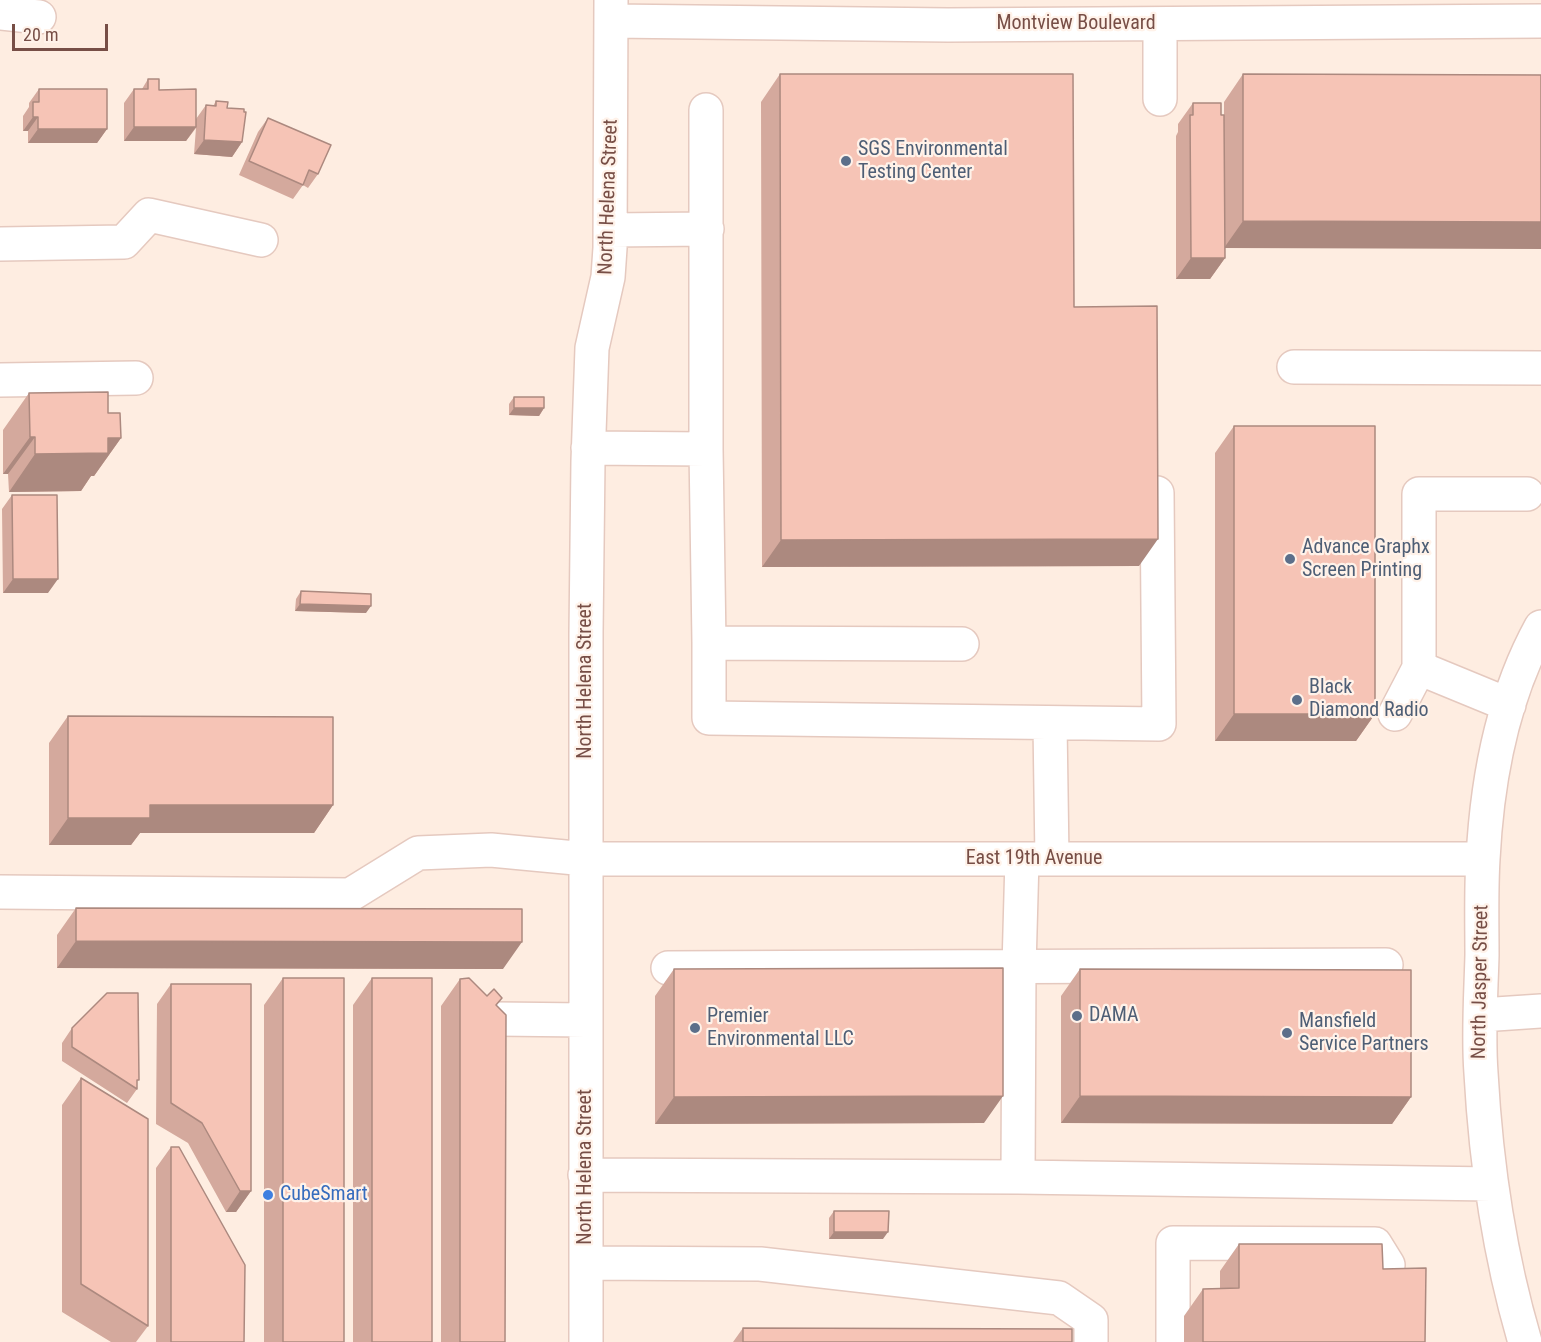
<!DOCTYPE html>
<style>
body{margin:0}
#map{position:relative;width:1541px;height:1342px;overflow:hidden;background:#feede1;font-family:"Roboto Condensed",sans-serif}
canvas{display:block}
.scale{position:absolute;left:12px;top:24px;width:96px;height:27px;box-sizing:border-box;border:3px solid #774e46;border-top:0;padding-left:8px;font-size:18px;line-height:21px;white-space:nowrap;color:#774e46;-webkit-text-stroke:4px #fff2e9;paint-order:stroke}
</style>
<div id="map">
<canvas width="1541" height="1342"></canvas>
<div class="scale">20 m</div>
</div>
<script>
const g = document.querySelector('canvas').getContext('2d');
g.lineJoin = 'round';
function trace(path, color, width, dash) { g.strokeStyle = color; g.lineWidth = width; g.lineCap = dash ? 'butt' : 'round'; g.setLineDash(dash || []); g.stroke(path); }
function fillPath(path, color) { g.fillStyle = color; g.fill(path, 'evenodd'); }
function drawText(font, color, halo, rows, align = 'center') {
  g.font = font + ' "Roboto Condensed",sans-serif'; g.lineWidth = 4.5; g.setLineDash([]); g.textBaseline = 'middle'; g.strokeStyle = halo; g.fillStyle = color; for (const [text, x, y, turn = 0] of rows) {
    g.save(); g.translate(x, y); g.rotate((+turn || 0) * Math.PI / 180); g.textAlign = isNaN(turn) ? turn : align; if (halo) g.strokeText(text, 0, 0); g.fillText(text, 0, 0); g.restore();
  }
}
const minor = new Path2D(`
 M 0,13 L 39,17
 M 612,21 L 948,25 L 1541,21
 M 1160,24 L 1160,99
 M 706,110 L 706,449 L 709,643 L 962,644
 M 610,230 L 707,229
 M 0,244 L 124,242 L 149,215 L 261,240
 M 1294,367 L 1541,368
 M 0,380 L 136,378
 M 588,448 L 706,449
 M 709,643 L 709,718 L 1159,724 L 1157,493
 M 1509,705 L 1419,668 L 1419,494 L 1527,494
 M 1395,714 L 1419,668
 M 1050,724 L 1052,859
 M 0,892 L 350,895 L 418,853 L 491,850 L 586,859 L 1483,859
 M 668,968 L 1386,965
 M 1481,1015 L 1541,1011
 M 496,1019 L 586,1020
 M 585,1175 L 1018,1177 L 1491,1184
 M 1018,1177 L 1019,967 L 1022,859
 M 586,1263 L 760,1264 L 1059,1298 L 1091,1320 L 1091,1342
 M 586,1342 L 586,633 L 588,461 L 592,348 L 608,277 L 610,248 L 611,0
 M 1173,1342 L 1173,1243 L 1375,1244 L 1388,1265
 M 1525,1342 C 1499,1254 1486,1164 1481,1073 C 1478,1034 1481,994 1482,955 C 1482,923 1481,891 1483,859 C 1487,780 1503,696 1541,627`);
trace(minor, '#e5c9bf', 36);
trace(minor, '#fff', 33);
fillPath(new Path2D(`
 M 780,74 L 1074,307 L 1139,566 L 762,567 L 761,102 Z
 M 1243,74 L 1541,75 L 1225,248 L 1225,258 L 1210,279 L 1176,279 L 1176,136 L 1178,132 L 1178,124 L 1193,103 L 1221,115 L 1224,115 L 1224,102 Z
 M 148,79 L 159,90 L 196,119 L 206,105 L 213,106 L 216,101 L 227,108 L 242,142 L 232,157 L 194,154 L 196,128 L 186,141 L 124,141 L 124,103 L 134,89 L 142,89 Z
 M 39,89 L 107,129 L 97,143 L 28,143 L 28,131 L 23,131 L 23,116 L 29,107 L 29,103 Z
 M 268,118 L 318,174 L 308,188 L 303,185 L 293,199 L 239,175 L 258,132 Z
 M 29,393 L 108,413 L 121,438 L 94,476 L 91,476 L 81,491 L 9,492 L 8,474 L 3,474 L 3,430 Z
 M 514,397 L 544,408 L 539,416 L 509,415 L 509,404 Z
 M 1234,426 L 1375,714 L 1356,741 L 1215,741 L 1215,453 Z
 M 12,495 L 48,593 L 3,593 L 2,509 Z
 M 301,591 L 366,613 L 295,611 L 296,599 Z
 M 68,716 L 333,805 L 314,833 L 140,833 L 131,845 L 49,845 L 49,743 Z
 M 76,908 L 503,969 L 57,968 L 57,935 Z
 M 674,969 L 984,1123 L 655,1124 L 655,996 Z
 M 1080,969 L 1411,1097 L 1392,1124 L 1061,1123 L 1061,996 Z
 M 283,978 L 344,1342 L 264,1342 L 264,1005 Z
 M 372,978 L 432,1342 L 353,1342 L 353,1005 Z
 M 460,979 L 497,1006 L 505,1342 L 441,1342 L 441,1006 Z
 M 171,984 L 251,1191 L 236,1212 L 226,1212 L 188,1143 L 156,1124 L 157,1004 Z
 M 72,1028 L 137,1083 L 137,1089 L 127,1103 L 62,1061 L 62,1043 Z
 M 81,1078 L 148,1326 L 136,1342 L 111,1342 L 62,1312 L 62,1105 Z
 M 171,1147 L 244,1342 L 156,1342 L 156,1168 Z
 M 834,1211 L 883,1239 L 829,1239 L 829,1218 Z
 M 1239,1244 L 1383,1269 L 1425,1342 L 1184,1342 L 1184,1316 L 1203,1289 L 1220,1288 L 1220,1271 Z
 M 743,1328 L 1072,1342 L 733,1342 Z`), '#d4a99d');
fillPath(new Path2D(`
 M 33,117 L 38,117 L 28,131 L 23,131 Z
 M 134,127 L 196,127 L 186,141 L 124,141 Z
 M 38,129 L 107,129 L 97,143 L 28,143 Z
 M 204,140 L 242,142 L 232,157 L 194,154 Z
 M 1243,221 L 1541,222 L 1541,249 L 1224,248 Z
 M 1191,258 L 1225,258 L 1210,279 L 1176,279 Z
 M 514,408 L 544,408 L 539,416 L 509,415 Z
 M 30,437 L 35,437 L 8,474 L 3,474 Z
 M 108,438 L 121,438 L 94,476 L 91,476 L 81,491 L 9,492 L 35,454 Z
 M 1158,539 L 1139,566 L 762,567 L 781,540 Z
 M 13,579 L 58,579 L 48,593 L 3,593 Z
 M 300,604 L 371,606 L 366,613 L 295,611 Z
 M 1234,714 L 1375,714 L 1356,741 L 1215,741 Z
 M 150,805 L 333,805 L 314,833 L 140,833 L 131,845 L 49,845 L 68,818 Z
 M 76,941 L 522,942 L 503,969 L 57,968 Z
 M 1003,1096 L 984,1123 L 655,1124 L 674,1097 Z
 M 1080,1096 L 1411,1097 L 1392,1124 L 1061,1123 Z
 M 240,1191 L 251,1191 L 236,1212 L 226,1212 Z
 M 834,1232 L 888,1232 L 883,1239 L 829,1239 Z`), '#ac897f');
const building = new Path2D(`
 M 780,74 L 1073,74 L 1074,307 L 1157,306 L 1158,539 L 781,540 Z
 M 1243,74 L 1541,75 L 1541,222 L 1243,221 Z
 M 148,79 L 159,79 L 159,90 L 196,89 L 196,127 L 134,127 L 134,89 L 148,89 Z
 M 39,89 L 107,89 L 107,129 L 38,129 L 38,117 L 33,117 L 33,102 L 39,102 Z
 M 216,101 L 228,102 L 227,108 L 244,109 L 244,112 L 246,112 L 242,142 L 204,140 L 206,105 L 216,106 Z
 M 1193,103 L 1221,103 L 1221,115 L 1224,115 L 1225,258 L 1191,258 L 1190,115 L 1193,115 Z
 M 268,118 L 331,145 L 318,174 L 309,170 L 303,185 L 249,161 Z
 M 108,392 L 108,413 L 120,413 L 121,438 L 108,438 L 108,453 L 35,454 L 35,437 L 30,437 L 29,393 Z
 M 514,397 L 544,397 L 544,408 L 514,408 Z
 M 1234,426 L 1375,426 L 1375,714 L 1234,714 Z
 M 12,495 L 57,495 L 58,579 L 13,579 Z
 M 301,591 L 371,594 L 371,606 L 300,604 Z
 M 68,716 L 333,717 L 333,805 L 150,805 L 150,818 L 68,818 Z
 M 76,908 L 522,909 L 522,942 L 76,941 Z
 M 1003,968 L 1003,1096 L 674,1097 L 674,969 Z
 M 1080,969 L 1411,970 L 1411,1097 L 1080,1096 Z
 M 283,978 L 344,978 L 344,1342 L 283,1342 Z
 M 372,978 L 432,978 L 432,1342 L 372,1342 Z
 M 469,978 L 487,996 L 494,989 L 502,998 L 496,1005 L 506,1015 L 505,1342 L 460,1342 L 460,979 Z
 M 171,984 L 251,984 L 251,1191 L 240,1191 L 202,1123 L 171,1103 Z
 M 107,993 L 138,993 L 139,1080 L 137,1080 L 137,1089 L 72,1047 L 72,1028 Z
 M 81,1078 L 148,1119 L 148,1326 L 81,1284 Z
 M 171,1147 L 179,1147 L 245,1265 L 244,1342 L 171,1342 Z
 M 834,1211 L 889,1211 L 888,1232 L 834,1232 Z
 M 1239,1244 L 1382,1244 L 1383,1269 L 1426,1268 L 1425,1342 L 1203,1342 L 1203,1289 L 1239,1288 Z
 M 743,1328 L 1072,1329 L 1072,1342 L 743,1342 Z`);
fillPath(building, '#f6c4b6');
trace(building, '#ac897f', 1.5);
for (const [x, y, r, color] of [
 [846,161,6,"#5c6f8a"],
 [1290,559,6,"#5c6f8a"],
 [1297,700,6,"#5c6f8a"],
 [1077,1016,6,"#5c6f8a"],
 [695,1028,6,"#5c6f8a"],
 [1287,1033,6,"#5c6f8a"],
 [268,1195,6,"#3f7fe0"]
]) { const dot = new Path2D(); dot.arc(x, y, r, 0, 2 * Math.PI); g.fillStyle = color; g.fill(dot); trace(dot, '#fff2e9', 2); }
drawText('20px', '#774e46', '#fff2e9', [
 ["Montview Boulevard",1076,24],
 ["North Helena Street",609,197,-88],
 ["North Helena Street",586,681,-90],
 ["East 19th Avenue",1034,859],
 ["North Jasper Street",1481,982,-89],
 ["North Helena Street",586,1167,-90]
]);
drawText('20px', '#4e5e75', '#fff2e9', [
 ["SGS Environmental",858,150],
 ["Testing Center",858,173],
 ["Advance Graphx",1302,548],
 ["Screen Printing",1302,571],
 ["Black",1309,688],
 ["Diamond Radio",1309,711],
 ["DAMA",1089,1016],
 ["Premier",707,1017],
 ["Environmental LLC",707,1040],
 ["Mansfield",1299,1022],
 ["Service Partners",1299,1045]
], 'left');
drawText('20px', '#366cbe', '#fff2e9', [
 ["CubeSmart",280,1195]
], 'left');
</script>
